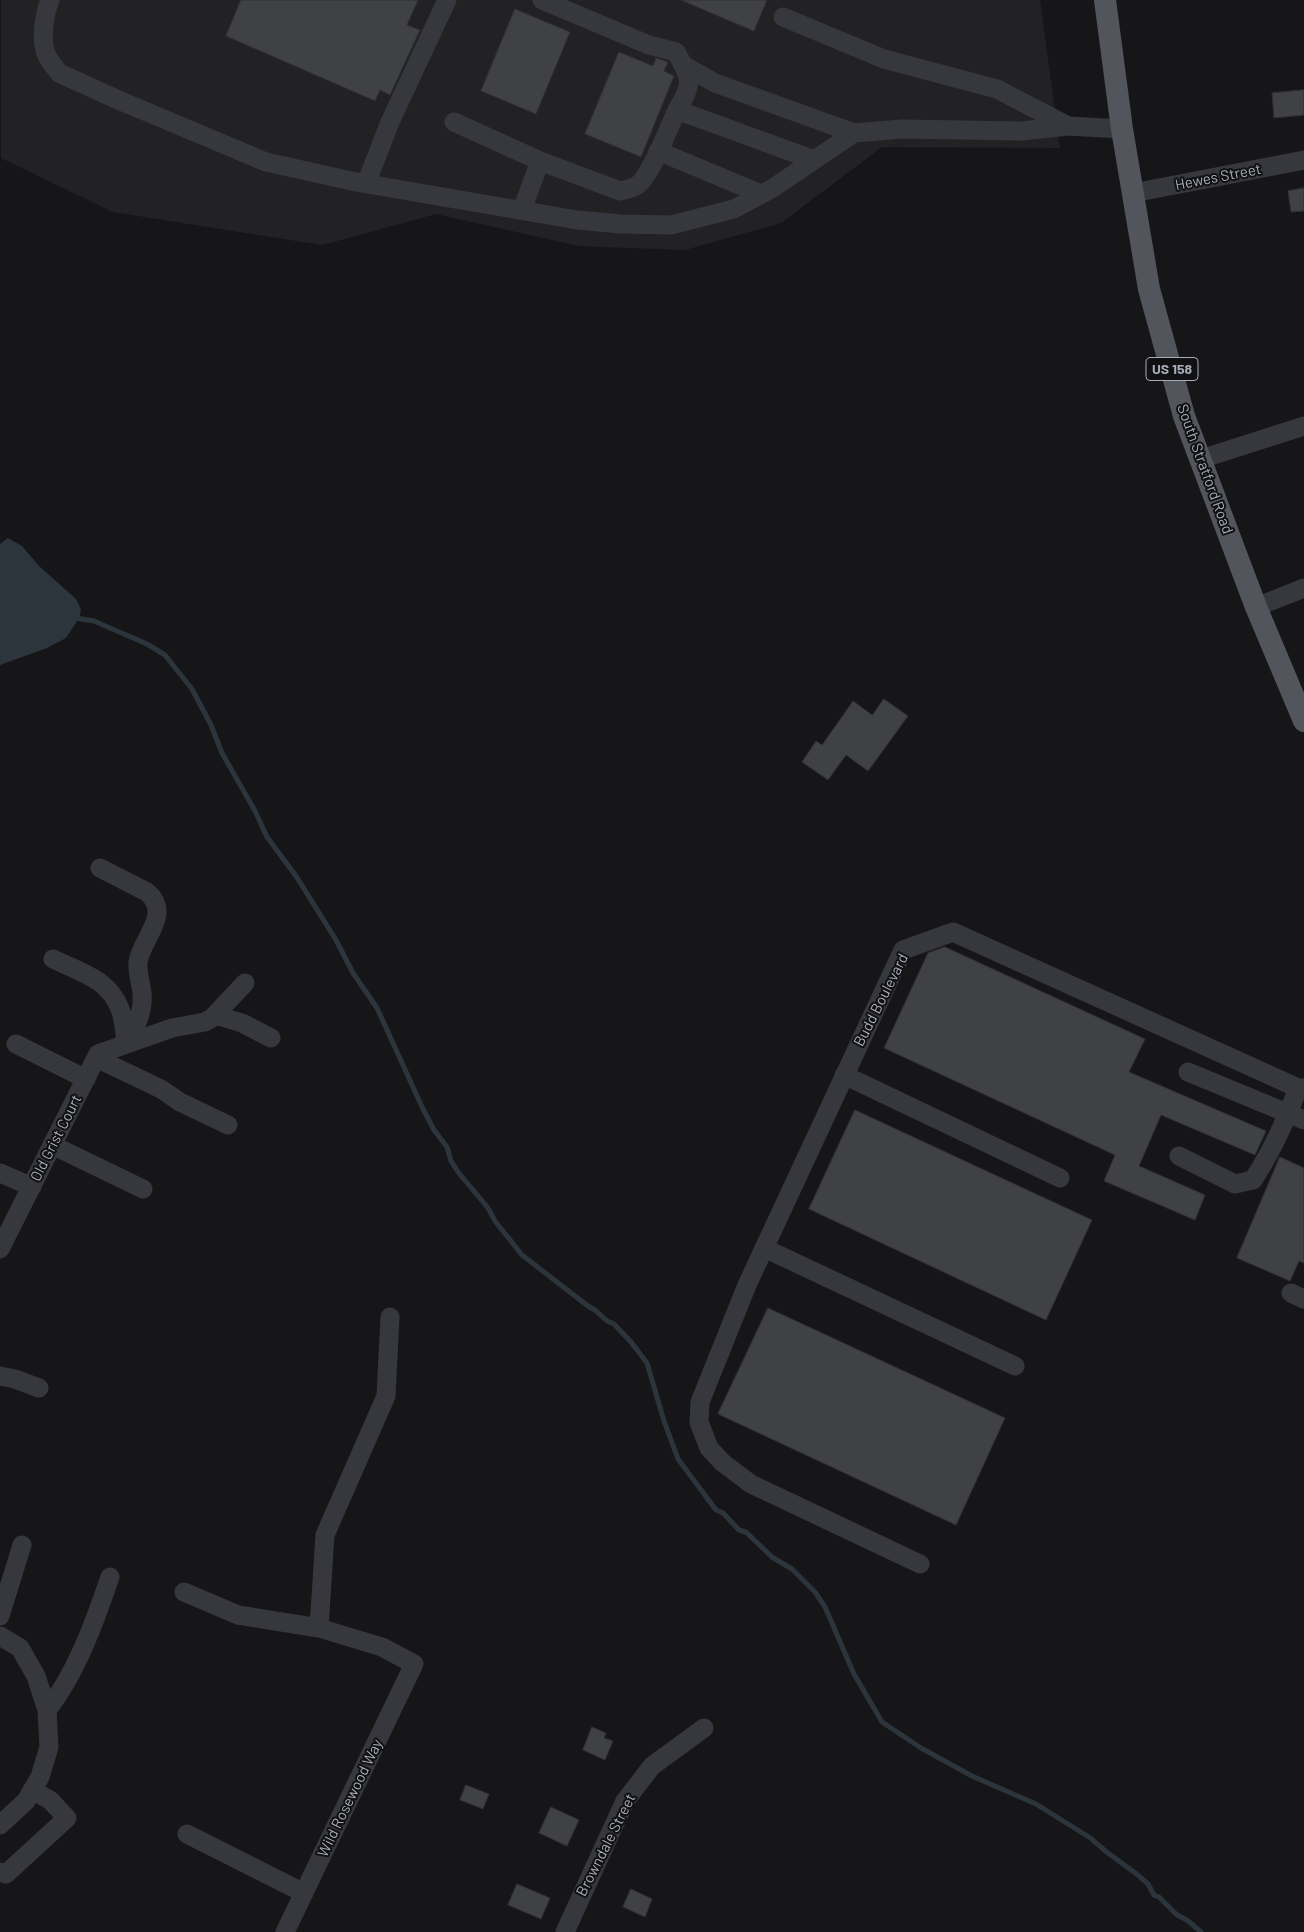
<!DOCTYPE html>
<style>
body{margin:0}
canvas{display:block;background:#161618}
</style>
<canvas width="1304" height="1932"></canvas>
<script>
const g = document.querySelector('canvas').getContext('2d');
g.lineJoin = 'round';
function fillPath(path, color) { g.fillStyle = color; g.fill(path, 'evenodd'); }
function trace(path, color, width, dash) { g.strokeStyle = color; g.lineWidth = width; g.lineCap = dash ? 'butt' : 'round'; g.setLineDash(dash || []); g.stroke(path); }
function drawText(font, color, halo, rows, align = 'center') {
  g.font = font + ' Barlow,sans-serif'; g.lineWidth = 4; g.setLineDash([]); g.textBaseline = 'middle'; g.strokeStyle = halo; g.fillStyle = color; for (const [text, x, y, turn = 0] of rows) {
    g.save(); g.translate(x, y); g.rotate((+turn || 0) * Math.PI / 180); g.textAlign = isNaN(turn) ? turn : align; if (halo) g.strokeText(text, 0, 0); g.fillText(text, 0, 0); g.restore();
  }
}
fillPath(new Path2D(`
 M 1,0 L 1040,0 L 1060,148 L 882,147 L 781,223 L 685,250 L 579,246 L 436,214 L 322,245 L 113,212 L 1,158 Z`), '#222225');
fillPath(new Path2D(`
 M 8,538 L 22,546 L 39,566 L 76,599 L 81,610 L 79,618 L 66,638 L 47,648 L 0,665 L 0,544 Z`), '#2c353c');
trace(new Path2D(`
 M 75,618 L 94,621 L 147,644 L 165,655 L 192,689 L 211,725 L 222,753 L 255,811 L 267,837 L 296,876 L 336,940 L 353,973 L 377,1008 L 423,1109 L 434,1130 L 447,1147 L 451,1161 L 458,1172 L 488,1208 L 495,1221 L 522,1255 L 588,1306 L 595,1310 L 607,1321 L 614,1324 L 631,1342 L 647,1363 L 664,1421 L 678,1459 L 716,1510 L 723,1513 L 739,1530 L 746,1532 L 772,1557 L 792,1569 L 815,1592 L 825,1607 L 854,1674 L 882,1722 L 921,1748 L 972,1776 L 1036,1804 L 1092,1839 C 1095,1844 1100,1845 1104,1850 L 1138,1875 L 1148,1884 L 1154,1895 L 1159,1897 L 1177,1915 L 1187,1920 L 1201,1932`), '#2c353c', 5);
const building = new Path2D(`
 M 241,0 L 418,0 L 407,25 L 420,30 L 390,95 L 380,90 L 375,101 L 226,36 Z
 M 681,0 L 767,0 L 754,31 Z
 M 515,9 L 570,32 L 536,114 L 481,91 Z
 M 619,52 L 653,66 L 656,58 L 668,62 L 664,71 L 674,76 L 641,157 L 585,134 Z
 M 1304,90 L 1304,115 L 1274,118 L 1272,93 Z
 M 1304,188 L 1304,211 L 1291,212 L 1288,191 Z
 M 884,699 L 908,716 L 868,771 L 846,755 L 828,780 L 802,762 L 816,741 L 822,745 L 853,701 L 872,715 Z
 M 945,947 L 1145,1039 L 1129,1072 L 1266,1131 L 1255,1155 L 1161,1115 L 1139,1166 L 1205,1195 L 1195,1220 L 1104,1181 L 1115,1155 L 884,1048 L 928,953 Z
 M 855,1110 L 1092,1220 L 1046,1320 L 809,1209 Z
 M 1280,1157 L 1304,1168 L 1304,1263 L 1299,1261 L 1290,1281 L 1237,1258 Z
 M 768,1308 L 1005,1418 L 956,1525 L 718,1414 Z
 M 592,1727 L 606,1733 L 604,1738 L 613,1741 L 605,1760 L 583,1750 Z
 M 466,1785 L 489,1794 L 483,1809 L 460,1800 Z
 M 551,1807 L 579,1820 L 567,1846 L 539,1833 Z
 M 517,1884 L 550,1898 L 541,1919 L 508,1905 Z
 M 631,1889 L 652,1899 L 645,1917 L 623,1907 Z`);
fillPath(building, '#404145');
trace(building, '#303034', 1);
trace(new Path2D(`
 M 50,0 C 44,15 40,41 47,56 C 50,62 55,67 59,73 L 116,99 L 266,162 L 356,182 L 577,220 L 621,224 L 671,225 L 734,209 L 773,188 L 854,133 L 902,129 L 1021,131 L 1068,126
 M 542,0 L 649,45 L 676,52 C 692,80 693,83 677,110 L 814,160
 M 783,17 L 884,59 L 997,89 L 1068,126 L 1122,129
 M 683,65 L 715,83 L 854,133
 M 454,122 L 540,161 L 522,210
 M 658,151 L 761,194
 M 540,161 L 620,191 C 628,189 636,188 641,182 C 654,167 668,129 677,110
 M 366,184 L 390,122 L 447,0
 M 1133,193 L 1304,160
 M 1201,459 L 1304,426
 M 1256,607 L 1304,588
 M 100,868 L 147,892 C 173,914 141,939 138,962 C 137,972 141,983 142,993 C 144,1012 135,1028 126,1044
 M 53,959 C 80,972 109,979 120,1009 C 124,1019 125,1033 126,1044
 M 215,1015 L 242,1023 L 271,1038
 M 16,1044 L 86,1079
 M 96,1058 L 161,1089 L 180,1102 L 228,1125
 M 1188,1072 L 1304,1120
 M 844,1075 L 1060,1178
 M 52,1145 L 143,1189
 M 1179,1156 L 1235,1184 L 1253,1180 C 1272,1151 1286,1120 1298,1088
 M 0,1173 L 32,1187
 M 764,1248 L 1015,1366
 M 0,1249 L 98,1054 L 172,1028 L 205,1022 L 212,1018 L 245,983
 M 1291,1293 L 1304,1299
 M 0,1376 L 15,1379 L 39,1388
 M 920,1564 L 751,1484 L 723,1463 L 709,1448 L 699,1422 L 700,1402 L 747,1285 L 903,950 L 953,932 L 1298,1088 L 1304,1088
 M 184,1592 L 238,1615 L 319,1628 L 382,1647 L 414,1664 L 285,1932
 M 0,1616 L 22,1545
 M 319,1628 L 325,1535 L 386,1396 L 390,1317
 M 0,1636 L 20,1648 L 36,1676 L 47,1710 L 49,1747 L 40,1777 L 26,1801 L 0,1825
 M 47,1710 C 76,1674 95,1621 110,1577
 M 187,1834 L 304,1893
 M 0,1872 L 6,1874 L 67,1818 L 50,1800 L 32,1790
 M 565,1932 L 625,1801 L 652,1766 L 704,1728`), '#37383d', 19);
trace(new Path2D(`
 M 1105,0 L 1122,129 L 1149,289 L 1184,416 L 1256,607 L 1304,721`), '#53555c', 22);
for (const [x, y, w] of [
 [1172,369,52]
]) { const box = new Path2D(); box.roundRect(x - w / 2, y - 11.5, w, 23, 4); g.fillStyle = '#111113'; g.fill(box); trace(box, '#a8adb8', 1); }
drawText('bold 14px', '#a8adb8', null, [
 ["US 158",1172,369]
]);
drawText('15px', '#a8adb8', '#111113', [
 ["Hewes Street",1218,177,-11],
 ["South Stratford Road",1205,469,70],
 ["Budd Boulevard",881,1000,-63],
 ["Old Grist Court",56,1138,-63],
 ["Wild Rosewood Way",350,1798,-64],
 ["Browndale Street",606,1845,-63]
]);
</script>
